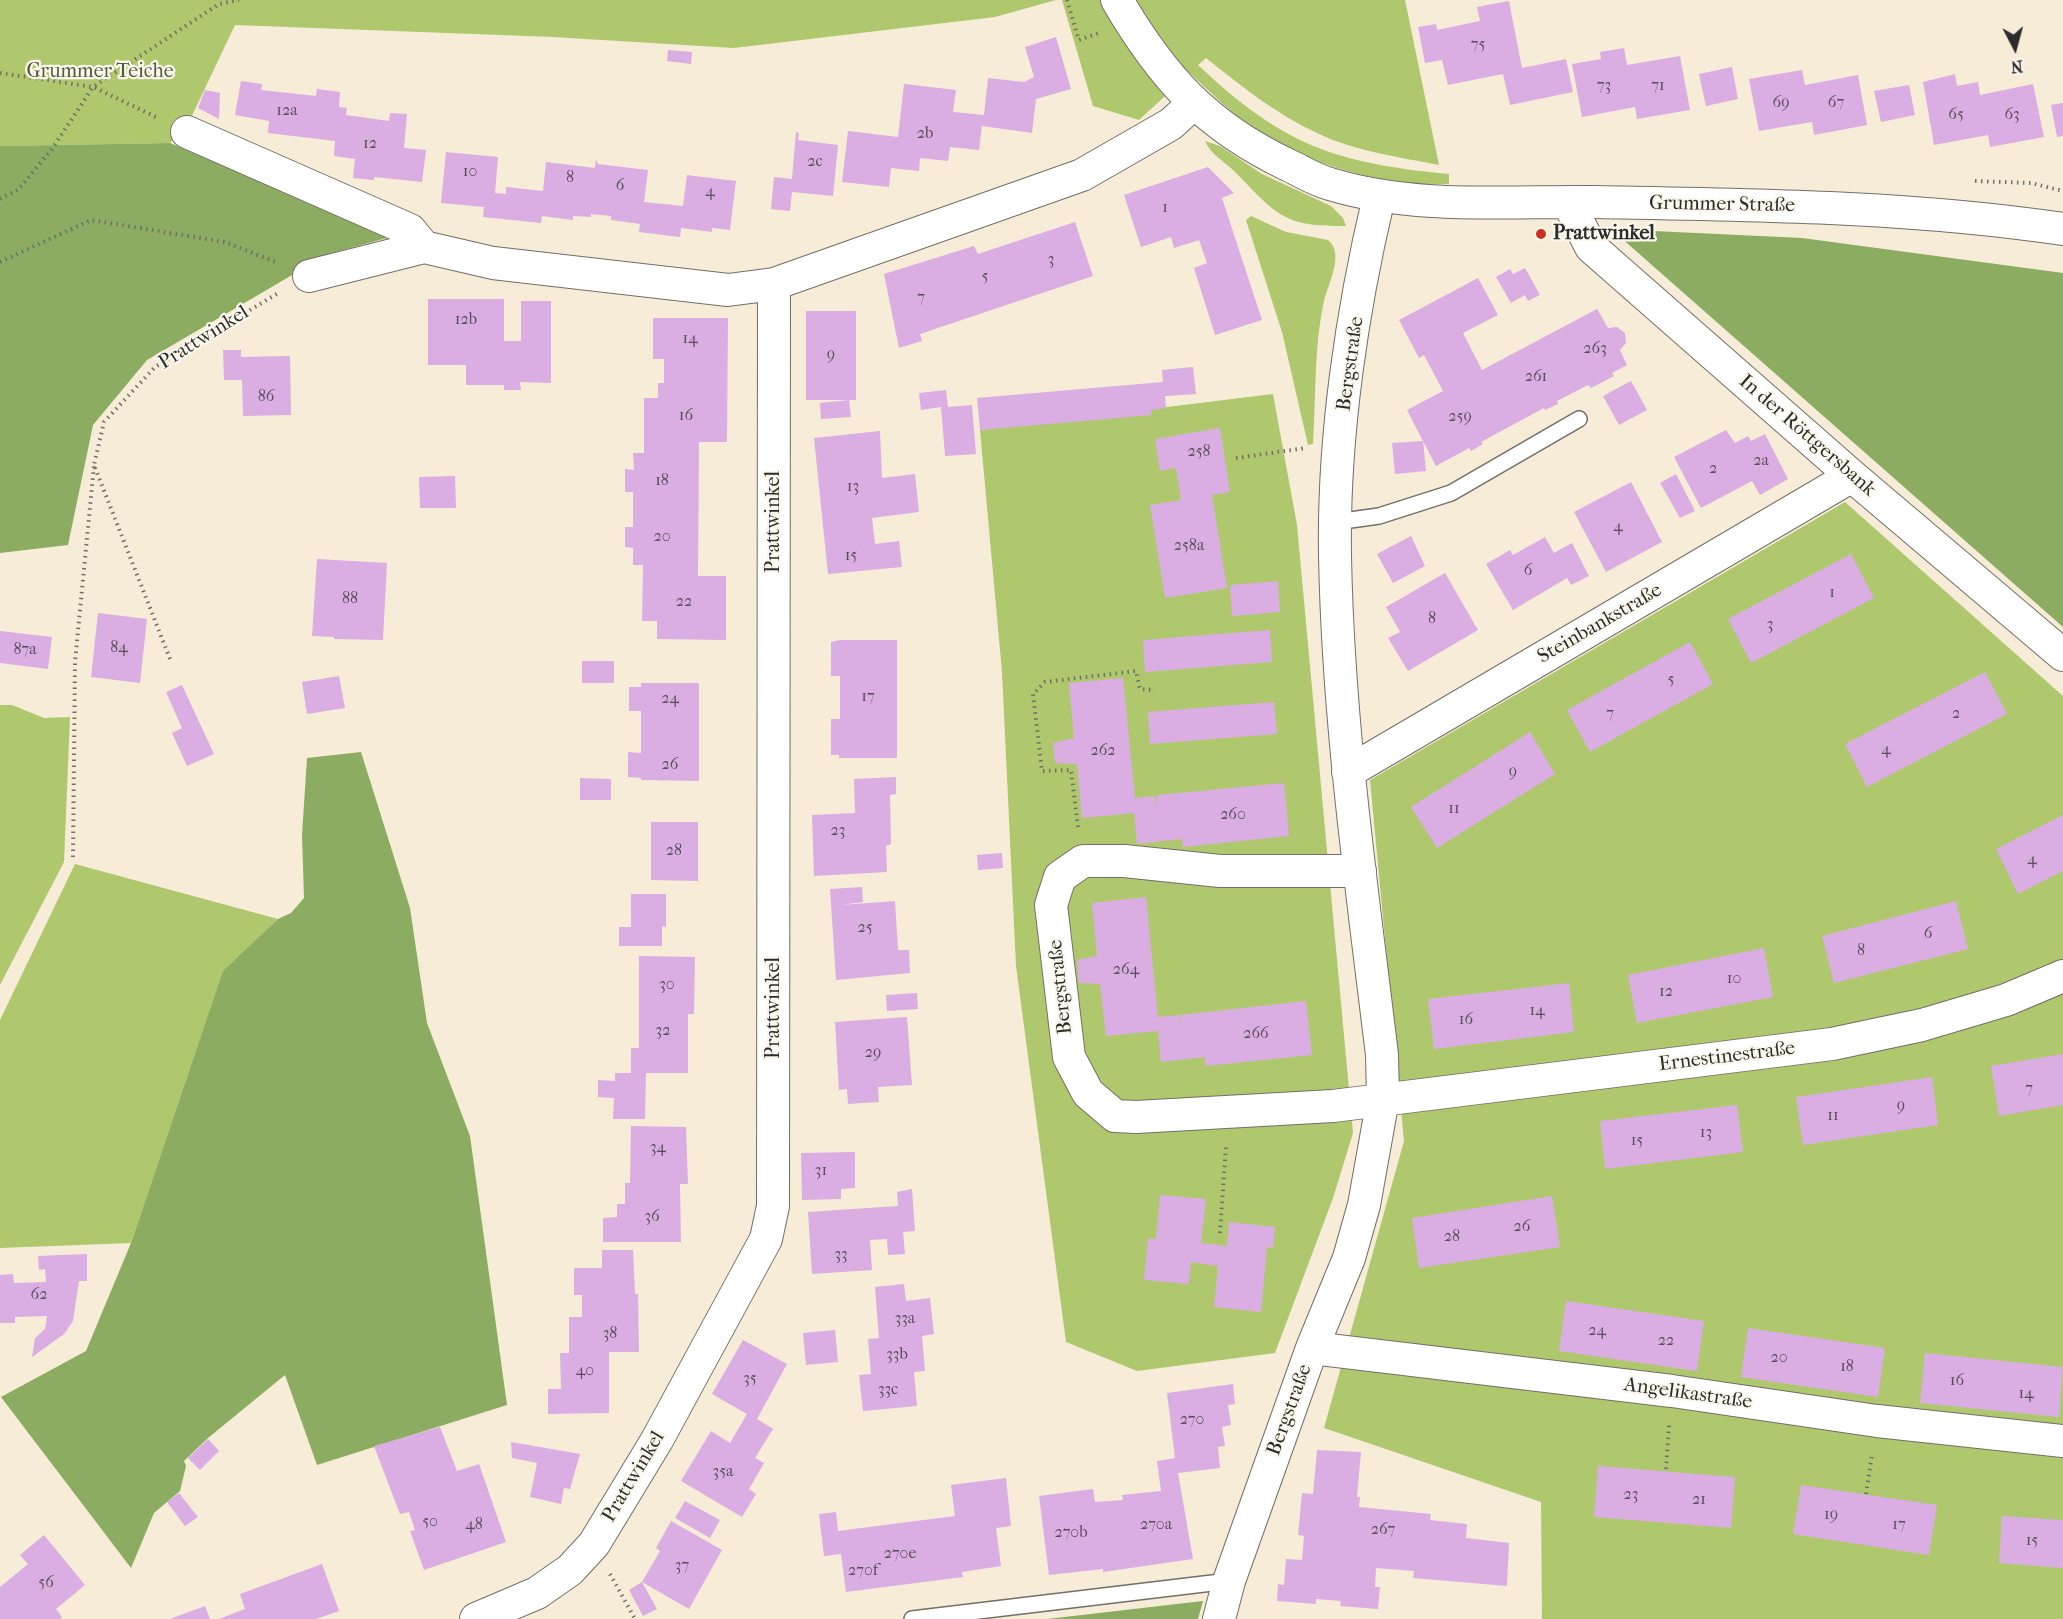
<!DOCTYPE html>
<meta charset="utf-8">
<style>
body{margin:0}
#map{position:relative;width:2063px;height:1619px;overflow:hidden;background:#f6ecd7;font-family:"IM FELL French Canon",serif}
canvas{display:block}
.north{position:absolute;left:1985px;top:18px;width:60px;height:60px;-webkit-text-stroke:4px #fbf7ec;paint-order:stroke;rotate:174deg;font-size:16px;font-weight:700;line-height:24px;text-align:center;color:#2b2b2b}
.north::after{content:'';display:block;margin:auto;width:21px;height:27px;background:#2b2b2b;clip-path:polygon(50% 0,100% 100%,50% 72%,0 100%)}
</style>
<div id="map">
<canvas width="2063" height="1619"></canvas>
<div class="north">N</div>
</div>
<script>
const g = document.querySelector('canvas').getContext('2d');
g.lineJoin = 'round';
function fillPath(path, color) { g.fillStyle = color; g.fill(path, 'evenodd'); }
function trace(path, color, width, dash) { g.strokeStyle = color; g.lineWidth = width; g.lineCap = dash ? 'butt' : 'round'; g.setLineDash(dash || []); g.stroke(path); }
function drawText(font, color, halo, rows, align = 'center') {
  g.font = font + ' "IM FELL French Canon",serif'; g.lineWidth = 4.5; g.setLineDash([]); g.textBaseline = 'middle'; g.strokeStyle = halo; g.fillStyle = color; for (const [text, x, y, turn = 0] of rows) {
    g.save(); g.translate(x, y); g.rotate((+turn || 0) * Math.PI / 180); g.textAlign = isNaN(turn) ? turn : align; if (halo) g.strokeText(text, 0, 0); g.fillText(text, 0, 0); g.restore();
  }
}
fillPath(new Path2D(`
 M 0,0 L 1056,0 L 995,17 L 734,48 L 553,37 L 235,25 L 188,124 L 170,143 L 0,146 Z
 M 1062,0 L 1405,0 L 1439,165 C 1399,157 1354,151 1317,133 C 1276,114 1241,86 1206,58 L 1198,65 C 1283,145 1334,163 1449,174 L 1449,184 C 1386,186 1313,167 1260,132 C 1234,116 1212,94 1190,73 L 1139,120 L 1093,106 Z
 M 1205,141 L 1220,146 L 1262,174 L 1331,206 L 1343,218 L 1346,226 C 1281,227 1276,213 1234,171 C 1224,161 1210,154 1205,141 Z
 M 1251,216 L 1286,232 L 1328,240 C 1345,253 1328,284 1324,301 C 1314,346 1316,398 1313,444 L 1308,445 L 1282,332 L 1246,220 Z
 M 1273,394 L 1297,525 L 1353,1133 L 1333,1198 L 1275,1353 L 1137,1371 L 1066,1342 L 1016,966 L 1002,672 L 980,430 Z
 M 1845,502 L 2063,696 L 2063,1619 L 1542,1619 L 1541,1502 L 1324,1428 L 1404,1141 L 1370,780 Z
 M 0,705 L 12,705 L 44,718 L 70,717 L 64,862 L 0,985 Z
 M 75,864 L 278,919 L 223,972 L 131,1243 L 0,1248 L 0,1020 Z`), '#afc86e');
fillPath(new Path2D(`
 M 170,143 L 394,236 L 328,254 L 147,360 L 93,425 L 68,545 L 0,553 L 0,146 Z
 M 1611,229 L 1802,238 L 2063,273 L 2063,627 Z
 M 361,752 L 410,908 L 427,1023 L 470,1136 L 507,1405 L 317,1465 L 285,1375 L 208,1438 L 184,1461 L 186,1466 L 180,1491 L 154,1513 L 131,1568 L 1,1397 L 86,1351 L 131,1243 L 223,971 L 278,919 L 291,913 L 304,898 L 302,835 L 307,758 Z
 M 1203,1601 L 1198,1619 L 1047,1619 Z`), '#8bac61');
fillPath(new Path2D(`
 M 1509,1 L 1522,68 L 1566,59 L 1573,92 L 1510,105 L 1503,74 L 1448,85 L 1442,60 L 1425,63 L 1418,27 L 1436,24 L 1437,30 L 1480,21 L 1477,7 Z
 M 1056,37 L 1071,89 L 1036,99 L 1032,133 L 982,126 L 979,150 L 950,147 L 948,161 L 920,158 L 919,171 L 891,168 L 889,187 L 842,182 L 848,131 L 898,137 L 904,84 L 956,90 L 953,112 L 984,115 L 988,78 L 1024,82 L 1034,77 L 1025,47 Z
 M 1624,48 L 1627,65 L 1680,56 L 1690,110 L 1637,119 L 1635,107 L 1582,117 L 1572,64 L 1601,59 L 1600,52 Z
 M 668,50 L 692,52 L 691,64 L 667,61 Z
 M 1732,67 L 1738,99 L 1706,106 L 1699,74 Z
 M 1802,70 L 1805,85 L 1858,75 L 1867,125 L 1814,135 L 1812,122 L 1759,131 L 1749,79 Z
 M 1955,74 L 1957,86 L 1978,82 L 1980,95 L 2033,84 L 2044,137 L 1990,147 L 1988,135 L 1934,145 L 1923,82 Z
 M 241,81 L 262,84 L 261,90 L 316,96 L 317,89 L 340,92 L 339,107 L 347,108 L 346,115 L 389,121 L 390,113 L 407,114 L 404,148 L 426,150 L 422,182 L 374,177 L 374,180 L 353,178 L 355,159 L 334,156 L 335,141 L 268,133 L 269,121 L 235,115 Z
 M 1909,85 L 1915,115 L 1881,122 L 1874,91 Z
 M 205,90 L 220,93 L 219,119 L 198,108 Z
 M 2063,103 L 2063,136 L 2057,137 L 2051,105 Z
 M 796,132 L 799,133 L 798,140 L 838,145 L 833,196 L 792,192 L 790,211 L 771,209 L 774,177 L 792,179 Z
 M 446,152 L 498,157 L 495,193 L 506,194 L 506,187 L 543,191 L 546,162 L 595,168 L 596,159 L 598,164 L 648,170 L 644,202 L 683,206 L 687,175 L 736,181 L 730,230 L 712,228 L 712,232 L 681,228 L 680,237 L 639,232 L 640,224 L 611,220 L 611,216 L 591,214 L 591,217 L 573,216 L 573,220 L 542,216 L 541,223 L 483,217 L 484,207 L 441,203 Z
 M 1208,167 L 1234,193 L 1222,198 L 1262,320 L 1215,335 L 1194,268 L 1207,263 L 1199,240 L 1174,248 L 1171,237 L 1141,247 L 1124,195 Z
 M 1075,222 L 1093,276 L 920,334 L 922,341 L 899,348 L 884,274 L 974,246 L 978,254 Z
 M 1525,268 L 1540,295 L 1528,301 L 1525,295 L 1511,303 L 1496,277 L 1510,269 L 1513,274 Z
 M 1478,278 L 1498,315 L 1463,333 L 1482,370 L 1597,309 L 1608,328 L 1617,327 L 1625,333 L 1626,343 L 1620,350 L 1627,365 L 1612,373 L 1614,376 L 1591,388 L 1588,385 L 1557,401 L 1558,404 L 1545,410 L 1544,408 L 1481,442 L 1483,444 L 1471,451 L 1469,448 L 1436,466 L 1423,441 L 1426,471 L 1395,474 L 1392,443 L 1423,441 L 1407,410 L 1443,391 L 1424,355 L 1419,358 L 1399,320 Z
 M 428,299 L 504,299 L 504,341 L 521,341 L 521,301 L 551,301 L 551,383 L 520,382 L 521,390 L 504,390 L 504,385 L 466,385 L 466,365 L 428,365 Z
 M 806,311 L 856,311 L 856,400 L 806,400 Z
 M 653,318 L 728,318 L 727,442 L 699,442 L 698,576 L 726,576 L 726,640 L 657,639 L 657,621 L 642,621 L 643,565 L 633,565 L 633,548 L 625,547 L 625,527 L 633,527 L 633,492 L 625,492 L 625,469 L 634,470 L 633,453 L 644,453 L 644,398 L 658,398 L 658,383 L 664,383 L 664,359 L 653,359 Z
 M 223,350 L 241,350 L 241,357 L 290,356 L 291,415 L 243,416 L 242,380 L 224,380 Z
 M 1193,367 L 1196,394 L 1165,396 L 1166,408 L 1151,410 L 1152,415 L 980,430 L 977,398 L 1163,382 L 1162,370 Z
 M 1631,381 L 1647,410 L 1619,425 L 1603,396 Z
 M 946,390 L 948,407 L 972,405 L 976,454 L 945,456 L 941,407 L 921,410 L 919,393 Z
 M 849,400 L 851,417 L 821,419 L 820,403 Z
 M 1220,428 L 1230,492 L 1212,495 L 1227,588 L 1165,598 L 1150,505 L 1181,500 L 1176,468 L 1160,471 L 1155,439 Z
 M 1726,430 L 1735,443 L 1748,436 L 1751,441 L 1765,434 L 1788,479 L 1760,495 L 1752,481 L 1701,508 L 1674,457 Z
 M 880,431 L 882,478 L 915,474 L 919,512 L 872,518 L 875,544 L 899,541 L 902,567 L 828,574 L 814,438 Z
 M 1676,474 L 1695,511 L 1680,518 L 1660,483 Z
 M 455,476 L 456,508 L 420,508 L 419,477 Z
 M 1631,482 L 1662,542 L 1606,572 L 1574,512 Z
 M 1411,536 L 1425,566 L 1393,583 L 1377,554 Z
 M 1545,537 L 1554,553 L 1572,543 L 1589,576 L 1571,585 L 1567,578 L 1513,610 L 1486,564 L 1510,550 L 1513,555 Z
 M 1851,554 L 1874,598 L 1751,663 L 1728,619 Z
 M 317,559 L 387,563 L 383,640 L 334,639 L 334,637 L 312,636 Z
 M 1445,573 L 1478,630 L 1408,671 L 1388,638 L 1400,632 L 1386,607 Z
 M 1278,581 L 1280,612 L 1232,616 L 1230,585 Z
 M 98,613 L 147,619 L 140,683 L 91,677 Z
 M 1270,630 L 1272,662 L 1145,672 L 1143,640 Z
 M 0,631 L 52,637 L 48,669 L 0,663 Z
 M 840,640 L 897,640 L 897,758 L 839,758 L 839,755 L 831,755 L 831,719 L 840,719 L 840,676 L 831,676 L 831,642 Z
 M 1690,642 L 1713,684 L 1590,752 L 1567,710 Z
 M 582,661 L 614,661 L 614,683 L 582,683 Z
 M 1985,672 L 2007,714 L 1867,787 L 1845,744 Z
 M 339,676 L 345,708 L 307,714 L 302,682 Z
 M 1123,678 L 1135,798 L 1155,796 L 1156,809 L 1157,795 L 1284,783 L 1289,836 L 1183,847 L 1182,839 L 1137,844 L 1134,813 L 1082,818 L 1077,764 L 1055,763 L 1053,743 L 1074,738 L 1069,683 Z
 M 641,683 L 699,683 L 699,781 L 641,780 L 641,778 L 628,777 L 628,752 L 641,753 L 641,711 L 629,711 L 629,687 L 641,687 Z
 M 182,685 L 214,754 L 187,766 L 172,733 L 182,728 L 166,692 Z
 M 1274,702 L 1277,734 L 1150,744 L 1148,712 Z
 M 1530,732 L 1555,774 L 1437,848 L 1411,807 Z
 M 896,777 L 896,794 L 890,795 L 891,844 L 886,846 L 887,872 L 814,876 L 812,815 L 855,813 L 854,779 Z
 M 580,778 L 611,779 L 611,800 L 580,800 Z
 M 2063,815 L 2063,871 L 2018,894 L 1996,849 Z
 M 651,822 L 698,822 L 698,881 L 651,880 Z
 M 1002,853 L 1003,868 L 978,870 L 977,855 Z
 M 862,887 L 863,902 L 841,905 L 895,901 L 898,950 L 909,950 L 910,973 L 836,980 L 830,889 Z
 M 631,894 L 666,894 L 666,927 L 662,926 L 662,946 L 619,946 L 619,927 L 631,927 Z
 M 1146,897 L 1158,1017 L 1179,1015 L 1181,1028 L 1180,1015 L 1306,1001 L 1312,1055 L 1205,1066 L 1205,1057 L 1161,1062 L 1158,1031 L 1106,1036 L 1100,984 L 1079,983 L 1077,960 L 1097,956 L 1092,903 Z
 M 1956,901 L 1968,949 L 1834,983 L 1822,936 Z
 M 1764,948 L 1773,997 L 1637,1023 L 1628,975 Z
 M 639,956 L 695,957 L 694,1014 L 688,1014 L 688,1073 L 646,1073 L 645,1119 L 613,1119 L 614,1098 L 598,1097 L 598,1080 L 615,1081 L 615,1073 L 631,1073 L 631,1048 L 639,1048 Z
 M 1569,983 L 1574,1032 L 1434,1049 L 1428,999 Z
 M 917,993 L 918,1009 L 887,1011 L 886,995 Z
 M 907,1017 L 912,1085 L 878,1087 L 879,1102 L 848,1104 L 847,1089 L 839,1090 L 835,1022 Z
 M 2063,1054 L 2063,1105 L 1999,1116 L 1991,1066 Z
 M 1932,1077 L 1938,1125 L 1803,1145 L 1796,1097 Z
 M 1737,1105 L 1743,1152 L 1605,1169 L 1600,1121 Z
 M 631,1126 L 686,1127 L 688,1184 L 680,1184 L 681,1242 L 603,1242 L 603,1218 L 617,1217 L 617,1204 L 625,1204 L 625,1183 L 630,1183 Z
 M 855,1152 L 855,1188 L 841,1189 L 841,1199 L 802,1200 L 801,1153 Z
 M 912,1189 L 915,1231 L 903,1232 L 905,1254 L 888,1255 L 887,1239 L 870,1240 L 872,1270 L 812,1274 L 808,1212 L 898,1206 L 897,1192 Z
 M 1160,1195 L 1206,1199 L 1201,1243 L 1227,1246 L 1229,1222 L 1275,1227 L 1273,1248 L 1267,1247 L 1261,1312 L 1214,1307 L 1218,1266 L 1191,1262 L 1189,1284 L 1144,1280 L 1148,1238 L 1156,1239 Z
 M 1552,1196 L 1560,1247 L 1419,1268 L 1412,1218 Z
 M 602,1250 L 633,1250 L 635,1294 L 638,1294 L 639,1352 L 609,1352 L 609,1413 L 548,1414 L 548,1389 L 561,1389 L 560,1353 L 569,1353 L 569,1317 L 582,1317 L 582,1295 L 574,1295 L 574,1268 L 602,1268 Z
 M 87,1254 L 87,1281 L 79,1281 L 73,1321 L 64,1334 L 32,1357 L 35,1338 L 45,1329 L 47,1316 L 15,1317 L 15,1323 L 0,1323 L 0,1275 L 13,1274 L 14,1283 L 46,1282 L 45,1269 L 39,1270 L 38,1256 Z
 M 904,1284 L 906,1301 L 930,1298 L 934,1334 L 922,1336 L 925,1371 L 914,1372 L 917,1406 L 863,1411 L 859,1375 L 871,1374 L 868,1339 L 879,1338 L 875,1287 Z
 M 1566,1301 L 1704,1321 L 1697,1371 L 1559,1351 Z
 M 1748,1328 L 1885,1348 L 1878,1397 L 1741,1377 Z
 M 835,1330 L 838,1362 L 806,1365 L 803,1333 Z
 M 743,1340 L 787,1364 L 757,1419 L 773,1429 L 755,1458 L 764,1463 L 749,1489 L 756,1494 L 742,1517 L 681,1481 L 711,1431 L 730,1443 L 747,1414 L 712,1394 Z
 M 1925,1353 L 2063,1367 L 2059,1417 L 1920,1403 Z
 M 1233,1384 L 1235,1404 L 1228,1405 L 1231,1425 L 1222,1427 L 1225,1446 L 1218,1447 L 1220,1468 L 1178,1473 L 1193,1559 L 1103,1572 L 1103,1569 L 1049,1575 L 1039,1496 L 1093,1489 L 1095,1502 L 1123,1500 L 1122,1495 L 1161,1491 L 1157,1461 L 1175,1458 L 1167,1393 Z
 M 440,1427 L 457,1471 L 479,1464 L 506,1542 L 424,1570 L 410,1531 L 415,1530 L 409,1512 L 400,1514 L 374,1446 Z
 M 208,1439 L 219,1451 L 200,1470 L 188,1458 Z
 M 511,1442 L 580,1454 L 570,1489 L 564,1488 L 561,1504 L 530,1497 L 537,1463 L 512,1458 Z
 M 1317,1450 L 1361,1452 L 1357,1497 L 1360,1497 L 1359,1507 L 1431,1514 L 1430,1520 L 1467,1524 L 1466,1538 L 1509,1543 L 1507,1586 L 1413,1578 L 1414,1571 L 1376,1568 L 1375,1587 L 1380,1587 L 1378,1609 L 1340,1606 L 1341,1601 L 1316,1599 L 1316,1604 L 1277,1601 L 1278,1584 L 1284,1585 L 1286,1559 L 1302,1560 L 1304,1536 L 1298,1535 L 1302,1493 L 1313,1494 Z
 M 1598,1466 L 1735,1477 L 1731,1528 L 1594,1517 Z
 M 1006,1478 L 1011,1526 L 996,1528 L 1001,1566 L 962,1572 L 963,1577 L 846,1592 L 841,1554 L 824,1556 L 819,1514 L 836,1512 L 838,1531 L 955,1516 L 951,1485 Z
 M 1801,1485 L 1937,1505 L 1929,1555 L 1793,1534 Z
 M 179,1493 L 198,1517 L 185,1526 L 167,1502 Z
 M 685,1501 L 720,1520 L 710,1538 L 675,1518 Z
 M 2002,1516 L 2063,1520 L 2063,1568 L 1999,1563 Z
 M 671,1521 L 722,1550 L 689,1609 L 642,1582 L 660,1551 L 656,1548 Z
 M 44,1535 L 85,1585 L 56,1609 L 62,1617 L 60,1619 L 0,1619 L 0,1587 L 28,1564 L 20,1555 Z
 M 322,1564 L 339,1611 L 316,1619 L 219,1619 L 245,1609 L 240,1594 Z
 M 642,1582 L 657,1609 L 643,1616 L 629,1590 Z
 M 205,1606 L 210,1619 L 170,1619 Z`), '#daaee2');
const lane = new Path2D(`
 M 1336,522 L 1379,516 L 1451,493 L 1579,419
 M 912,1619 L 1229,1581`);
const street = new Path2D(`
 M 1117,0 C 1162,77 1206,126 1288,165 C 1301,171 1315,180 1330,184 C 1415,210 1508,201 1596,202 C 1752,205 1908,206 2063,229
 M 187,132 L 410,230 L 424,247
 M 1568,202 L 1591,247 L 1852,476 L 2063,655
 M 309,276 L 424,247 L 493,263 L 728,290 L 774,284 L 1082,175 L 1171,124 L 1194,103
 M 1348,772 L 1852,476
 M 1360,871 L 1220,871 L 1124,861 L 1083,861 L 1060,877 L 1051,905 L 1069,1057 L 1088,1093 L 1115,1116 L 1136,1117 L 1333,1106 L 1832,1044 L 1922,1025 L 2006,1000 L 2063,976
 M 1312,1348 L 1672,1391 L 1877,1421 L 2063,1441
 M 476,1619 L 537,1593 L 570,1570 L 594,1544 L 657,1440 L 766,1239 L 773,1206 L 774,284
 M 1219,1619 L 1229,1581 L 1312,1348 L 1349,1258 L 1364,1205 L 1383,1099 L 1382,1055 C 1362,889 1338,723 1335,555 C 1333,438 1352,310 1379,197`);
trace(lane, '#726f67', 18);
trace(street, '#726f67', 34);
trace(new Path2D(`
 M 1067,0 L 1079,40 L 1099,33
 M 0,73 L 93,87 L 156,117
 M 1975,181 L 2031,183 L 2063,191
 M 0,199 L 18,190 L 52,149 L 93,87 L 219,4 L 239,0
 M 0,262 L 91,220 L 225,242 L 278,263
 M 1236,458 L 1306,448
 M 170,659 L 94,465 L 104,422 L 155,367 L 280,292
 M 1078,827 L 1071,770 L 1042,771 L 1033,694 L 1045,682 L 1136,671 L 1140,689 L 1155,690
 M 73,857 L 75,662 L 94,466
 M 1220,1233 L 1226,1146
 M 1666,1469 L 1669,1425
 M 1866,1494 L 1872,1455
 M 610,1574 L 635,1619`), '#726f67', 4, [1.5, 4.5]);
trace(lane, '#fff', 15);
trace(street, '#fff', 32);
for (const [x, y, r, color] of [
 [1541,234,6,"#c8321e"]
]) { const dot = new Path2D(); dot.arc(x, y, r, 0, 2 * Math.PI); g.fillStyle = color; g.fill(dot); trace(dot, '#fbf7ec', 2); }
drawText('16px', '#574c59', null, [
 ["75",1478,45],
 ["73",1604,86],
 ["71",1658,86],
 ["69",1781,103],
 ["67",1836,103],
 ["12a",287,111],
 ["65",1956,115],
 ["63",2012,115],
 ["2b",925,134],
 ["12",370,144],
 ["2c",815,162],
 ["10",470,172],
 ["8",570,178],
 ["6",620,186],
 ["4",710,192],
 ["1",1165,208],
 ["3",1051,260],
 ["5",985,277],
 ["7",921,298],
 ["12b",466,320],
 ["14",690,339],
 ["263",1595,349],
 ["9",831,355],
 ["261",1536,377],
 ["86",266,397],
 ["16",686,416],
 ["259",1460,417],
 ["258",1199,452],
 ["2a",1761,461],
 ["2",1713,469],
 ["18",662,481],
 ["13",853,487],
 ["4",1618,527],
 ["20",662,537],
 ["258a",1189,546],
 ["15",851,556],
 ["6",1528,571],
 ["1",1832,593],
 ["88",350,599],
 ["22",684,602],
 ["8",1432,619],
 ["3",1770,625],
 ["84",119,648],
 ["87a",25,650],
 ["5",1671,680],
 ["17",868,697],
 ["24",670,699],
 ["7",1610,714],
 ["2",1956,714],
 ["4",1886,750],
 ["262",1103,751],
 ["26",670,765],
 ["9",1513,772],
 ["11",1454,809],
 ["260",1233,815],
 ["23",838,831],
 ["28",674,851],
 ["4",2032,860],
 ["25",865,928],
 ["6",1928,934],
 ["8",1861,951],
 ["264",1126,970],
 ["10",1734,979],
 ["30",667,985],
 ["12",1666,992],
 ["14",1537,1011],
 ["16",1466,1020],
 ["32",663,1031],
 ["266",1256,1034],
 ["29",873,1053],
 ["7",2029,1089],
 ["9",1901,1106],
 ["11",1833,1116],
 ["13",1706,1133],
 ["15",1637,1141],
 ["34",658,1148],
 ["31",821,1171],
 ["36",652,1217],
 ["26",1522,1227],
 ["28",1452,1237],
 ["33",841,1255],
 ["62",39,1295],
 ["33a",905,1319],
 ["24",1597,1331],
 ["38",610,1334],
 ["22",1666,1341],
 ["33b",897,1355],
 ["20",1779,1358],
 ["18",1847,1367],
 ["40",585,1371],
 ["35",750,1379],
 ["16",1957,1381],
 ["33c",888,1390],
 ["14",2026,1394],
 ["270",1192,1420],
 ["35a",723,1472],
 ["23",1631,1495],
 ["21",1699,1500],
 ["19",1831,1515],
 ["50",430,1522],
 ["48",474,1525],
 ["270a",1156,1525],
 ["17",1899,1525],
 ["267",1383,1530],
 ["270b",1071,1533],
 ["15",2032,1541],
 ["270e",900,1554],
 ["37",682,1566],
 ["270f",863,1571],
 ["56",46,1583]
]);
drawText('20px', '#535a3f', '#fbf7ec', [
 ["Grummer Teiche",100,72]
]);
drawText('20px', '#2b2b2b', '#fbf7ec', [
 ["Grummer Straße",1722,205,1],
 ["Prattwinkel",204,338,-32],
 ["Bergstraße",1351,364,-82],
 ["In der Röttgersbank",1807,436,41],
 ["Prattwinkel",774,522,-90],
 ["Steinbankstraße",1600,624,-30],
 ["Bergstraße",1061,987,-96],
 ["Prattwinkel",774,1008,-90],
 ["Ernestinestraße",1727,1057,-7],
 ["Angelikastraße",1688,1394,8],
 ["Bergstraße",1290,1410,-70],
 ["Prattwinkel",634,1477,-59]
]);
drawText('bold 20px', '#2b2b2b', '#fbf7ec', [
 ["Prattwinkel",1553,234]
], 'left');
</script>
